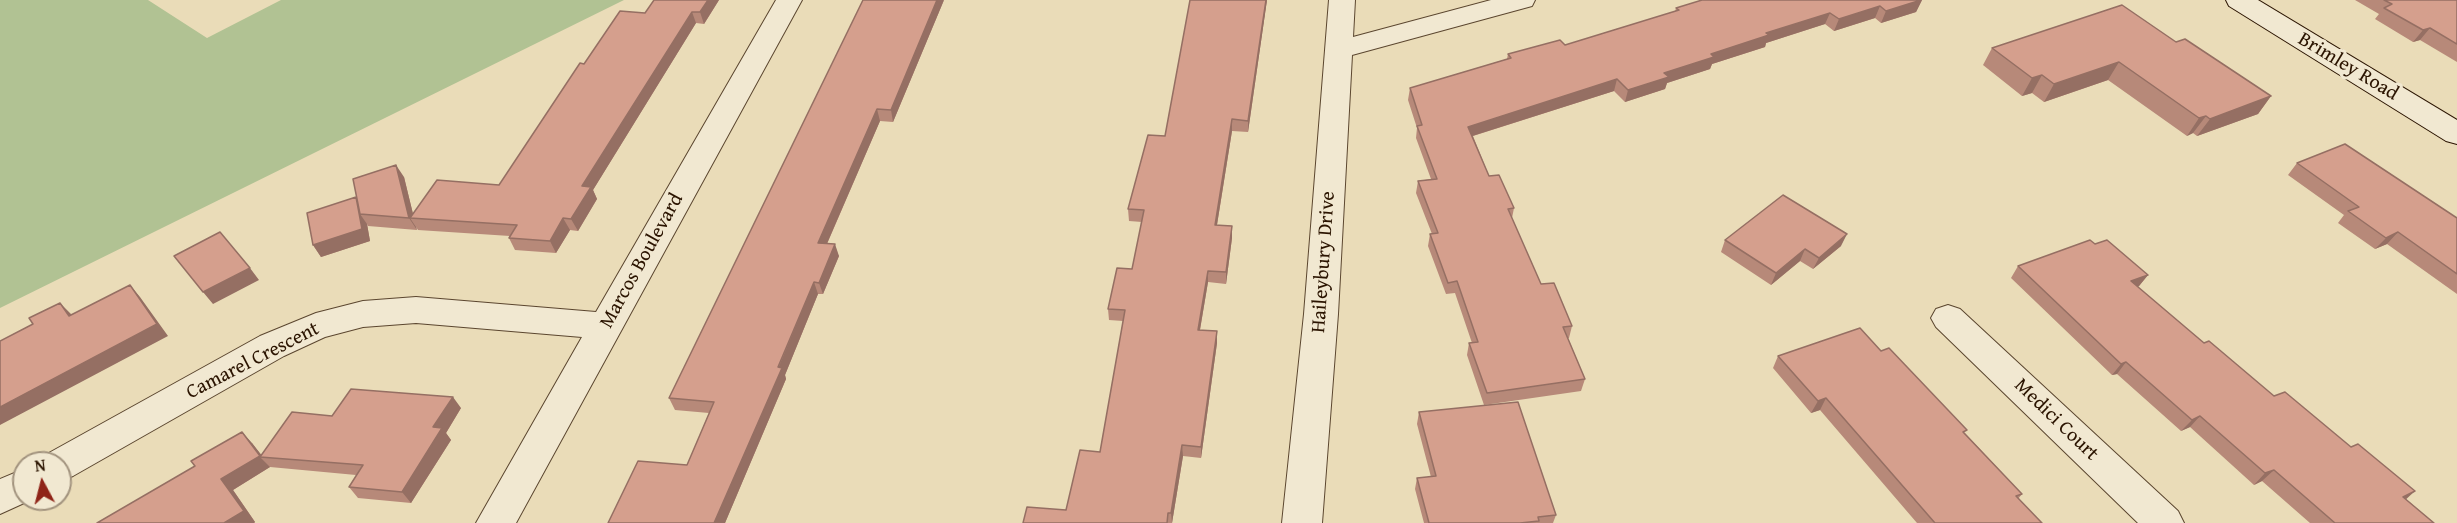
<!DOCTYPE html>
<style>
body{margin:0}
#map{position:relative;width:2457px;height:523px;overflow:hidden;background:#eadcb8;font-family:"Gentium Book Plus",serif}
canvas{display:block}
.north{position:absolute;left:12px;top:451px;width:60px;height:60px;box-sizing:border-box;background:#f1e8d1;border:2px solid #a2937e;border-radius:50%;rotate:353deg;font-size:16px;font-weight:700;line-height:24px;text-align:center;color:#2b1401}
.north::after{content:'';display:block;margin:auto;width:21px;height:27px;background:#8f2418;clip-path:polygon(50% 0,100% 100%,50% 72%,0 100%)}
</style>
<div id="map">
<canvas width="2457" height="523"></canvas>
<div class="north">N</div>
</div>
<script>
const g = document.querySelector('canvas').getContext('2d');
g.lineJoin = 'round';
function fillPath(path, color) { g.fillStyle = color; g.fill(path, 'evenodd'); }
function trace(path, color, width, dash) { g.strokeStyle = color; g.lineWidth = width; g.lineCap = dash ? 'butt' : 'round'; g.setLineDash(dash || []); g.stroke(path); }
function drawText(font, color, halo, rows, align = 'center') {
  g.font = font + ' "Gentium Book Plus",serif'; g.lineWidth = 6; g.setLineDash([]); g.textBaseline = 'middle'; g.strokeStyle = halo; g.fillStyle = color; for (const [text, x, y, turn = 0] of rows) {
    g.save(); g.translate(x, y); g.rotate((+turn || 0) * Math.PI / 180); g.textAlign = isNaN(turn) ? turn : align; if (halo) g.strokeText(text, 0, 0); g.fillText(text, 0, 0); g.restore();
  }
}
fillPath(new Path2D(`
 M 0,0 L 148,0 L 207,38 L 281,0 L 624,0 L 0,308 Z`), '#b1c293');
const minor = new Path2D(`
 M 776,0 L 802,0 L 516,523 L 476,523 L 582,337 L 416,323 L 363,327 L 325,337 L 284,356 L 73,476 L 60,481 L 60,463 L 42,463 L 47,454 L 260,336 L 316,313 L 363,301 L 416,297 L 596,312 Z
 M 1329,0 L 1355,0 L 1353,37 L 1491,0 L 1535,0 L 1532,6 L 1352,55 L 1338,314 L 1322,523 L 1282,523 L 1304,314 Z
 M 1948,305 L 1960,309 L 2178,511 L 2184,523 L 2138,523 L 1936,327 L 1931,318 L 1936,309 Z
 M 24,469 L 24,499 L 33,499 L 0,514 L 0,479 Z`);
const secondary = new Path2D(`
 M 2226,0 L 2258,0 L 2457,120 L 2457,144 L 2446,141 L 2229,6 Z`);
trace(minor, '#5b462f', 2);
trace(secondary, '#2b1401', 2);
fillPath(minor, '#f1e8d1');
fillPath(secondary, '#f1e8d1');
fillPath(new Path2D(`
 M 719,0 L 704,24 L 696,23 L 593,190 L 597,199 L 578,231 L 570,230 L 556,253 L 515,250 L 509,238 L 510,236 L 418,230 L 416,227 L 417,230 L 368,226 L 367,224 L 370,241 L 321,257 L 313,245 L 356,197 L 404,177 L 413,214 L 499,185 L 584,64 L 645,13 Z
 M 944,0 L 893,122 L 880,121 L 827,244 L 839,256 L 823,294 L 818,294 L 785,375 L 786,379 L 725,523 L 608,523 L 687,465 L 709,413 L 675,410 L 669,398 Z
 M 1267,0 L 1248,132 L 1232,131 L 1217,225 L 1232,226 L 1232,238 L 1226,284 L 1208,282 L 1200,330 L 1217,343 L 1201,458 L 1183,456 L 1172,523 L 1023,523 L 1066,510 L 1100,452 L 1123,321 L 1109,320 L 1108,309 L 1132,269 L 1142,222 L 1129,221 L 1128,209 L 1165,136 Z
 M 1922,0 L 1916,12 L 1881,23 L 1875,18 L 1834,31 L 1825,24 L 1766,43 L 1765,47 L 1712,64 L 1710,69 L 1667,83 L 1665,89 L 1625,102 L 1614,91 L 1473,136 L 1489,176 L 1514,208 L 1512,218 L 1541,284 L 1572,326 L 1569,338 L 1568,338 L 1585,379 L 1581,391 L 1484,405 L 1467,355 L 1469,343 L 1472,343 L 1455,293 L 1446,294 L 1428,246 L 1430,234 L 1432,234 L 1416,193 L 1418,181 L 1431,179 L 1416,138 L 1417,128 L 1408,100 L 1410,88 L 1507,59 L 1508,54 L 1565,45 L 1675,12 L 1676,8 Z
 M 2355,0 L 2457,0 L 2457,62 L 2420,40 L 2413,42 L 2375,19 L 2379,14 Z
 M 2176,42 L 2271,96 L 2258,114 L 2197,136 L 2193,133 L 2187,136 L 2108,80 L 2044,102 L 2032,93 L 2022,96 L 1983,65 L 1992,48 Z
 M 2297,163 L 2457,218 L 2457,294 L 2387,244 L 2375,249 L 2338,223 L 2344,215 L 2288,175 Z
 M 1725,240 L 1841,246 L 1813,269 L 1800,261 L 1771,285 L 1721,252 Z
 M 2095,244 L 2148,275 L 2139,286 L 2138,287 L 2204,343 L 2274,396 L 2406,499 L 2434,523 L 2310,523 L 2262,481 L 2254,485 L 2190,427 L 2181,431 L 2117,374 L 2112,375 L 2011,278 L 2018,266 Z
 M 1881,351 L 1965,433 L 2022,494 L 2018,499 L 2042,523 L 1917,523 L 1820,410 L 1811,413 L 1773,368 L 1778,356 Z
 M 461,408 L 446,433 L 451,440 L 411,503 L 358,498 L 349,487 L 356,475 L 270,467 L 233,490 L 255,522 L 254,523 L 97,523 L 252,443 L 261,455 L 332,416 Z
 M 1419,412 L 1556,515 L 1553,523 L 1424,523 L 1415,489 L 1417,478 L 1431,477 L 1417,424 Z`), '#b78979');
fillPath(new Path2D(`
 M 708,0 L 719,0 L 704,24 L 700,12 Z
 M 937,0 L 944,0 L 893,122 L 891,110 Z
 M 1266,0 L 1267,0 L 1248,132 L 1248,121 Z
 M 1922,0 L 1916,12 L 1881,23 L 1886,11 Z
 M 1880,6 L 1875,18 L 1834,31 L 1839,19 Z
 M 692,12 L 696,23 L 593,190 L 597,199 L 578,231 L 571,219 L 582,186 Z
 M 1830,13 L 1825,24 L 1766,43 L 1765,47 L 1712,64 L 1710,69 L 1667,83 L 1665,89 L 1625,102 L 1628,90 L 1664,73 L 1711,54 L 1766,33 Z
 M 2430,28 L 2420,40 L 2413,42 L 2423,30 Z
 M 2119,62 L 2108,80 L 2044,102 L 2054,84 Z
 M 2042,75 L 2032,93 L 2022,96 L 2032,78 Z
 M 1617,79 L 1614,91 L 1466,138 L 1468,127 Z
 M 2271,96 L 2258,114 L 2197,136 L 2210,119 Z
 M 877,109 L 880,121 L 822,255 L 818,243 Z
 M 2206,116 L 2193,133 L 2187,136 L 2199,118 Z
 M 1232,119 L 1232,131 L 1215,237 L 1215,225 Z
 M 396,165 L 404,177 L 414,218 L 410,218 L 416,227 L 417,230 L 409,218 Z
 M 356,197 L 360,214 L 367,224 L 370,241 L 321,257 L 313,245 Z
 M 563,218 L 570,230 L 556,253 L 550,241 Z
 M 1232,226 L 1232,238 L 1226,284 L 1226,272 Z
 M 2398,232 L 2387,244 L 2375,249 L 2386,238 Z
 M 1847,234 L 1841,246 L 1813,269 L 1819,258 Z
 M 835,244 L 839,256 L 823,294 L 819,283 Z
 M 1805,249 L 1800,261 L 1771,285 L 1776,273 Z
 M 250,268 L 259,280 L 213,304 L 203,292 Z
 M 1208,271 L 1208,282 L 1198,341 L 1198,330 Z
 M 2148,275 L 2139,286 L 2122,293 L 2131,281 Z
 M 814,282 L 818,294 L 785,375 L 786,379 L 725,523 L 714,523 Z
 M 130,285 L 140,297 L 168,336 L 0,425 L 0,407 Z
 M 60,303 L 72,315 L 69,316 Z
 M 1217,331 L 1217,343 L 1201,458 L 1201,447 Z
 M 2126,362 L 2117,374 L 2112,375 L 2121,364 Z
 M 453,397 L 461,408 L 446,433 L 451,440 L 411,503 L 402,492 L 433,427 Z
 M 1826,398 L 1820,410 L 1811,413 L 1818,401 Z
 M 2200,416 L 2190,427 L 2181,431 L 2192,420 Z
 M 242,432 L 252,443 L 263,457 L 260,457 L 270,467 L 233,490 L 255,522 L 254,523 L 224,523 L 221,479 Z
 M 1182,445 L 1183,456 L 1172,523 L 1171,513 Z
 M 2274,470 L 2262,481 L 2254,485 L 2265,473 Z
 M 2415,491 L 2402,503 L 2403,497 Z`), '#956f63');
const building = new Path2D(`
 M 654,0 L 708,0 L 700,12 L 692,12 L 582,186 L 591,187 L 571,219 L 563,218 L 550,241 L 509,238 L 517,225 L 410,218 L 437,180 L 499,185 L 580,63 L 584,64 L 620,11 L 645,13 Z
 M 863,0 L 937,0 L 891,110 L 877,109 L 818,243 L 835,244 L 819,283 L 814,282 L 778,367 L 782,368 L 714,523 L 608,523 L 638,461 L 687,465 L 714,402 L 669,398 Z
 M 1190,0 L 1266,0 L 1248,121 L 1232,119 L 1215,225 L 1232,226 L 1226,272 L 1208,271 L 1198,330 L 1217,331 L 1201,447 L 1182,445 L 1171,513 L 1168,513 L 1167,523 L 1023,523 L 1027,507 L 1066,510 L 1080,450 L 1100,452 L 1125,310 L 1108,309 L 1117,268 L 1132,269 L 1144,210 L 1128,209 L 1148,135 L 1165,136 Z
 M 1702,0 L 1921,0 L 1886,11 L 1880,6 L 1839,19 L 1830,13 L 1766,33 L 1769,35 L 1711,54 L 1714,57 L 1664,73 L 1669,77 L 1628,90 L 1617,79 L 1468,127 L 1489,176 L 1499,175 L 1514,208 L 1508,209 L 1541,284 L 1554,283 L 1572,326 L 1563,327 L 1585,379 L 1487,393 L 1469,343 L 1478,342 L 1457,281 L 1448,283 L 1430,234 L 1438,233 L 1418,181 L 1437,179 L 1417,126 L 1422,125 L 1410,88 L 1511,58 L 1508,54 L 1560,40 L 1565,45 L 1679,10 L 1676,8 Z
 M 2384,0 L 2457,0 L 2457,44 L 2430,28 L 2423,30 L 2384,8 L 2392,4 Z
 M 2122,5 L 2176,42 L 2185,39 L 2271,96 L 2210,119 L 2206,116 L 2199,118 L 2119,62 L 2054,84 L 2042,75 L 2032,78 L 1992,48 Z
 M 2345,144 L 2457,218 L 2457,274 L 2398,232 L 2386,238 L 2348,211 L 2359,207 L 2297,163 Z
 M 396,165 L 409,218 L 360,214 L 353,179 Z
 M 1783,195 L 1847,234 L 1819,258 L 1805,249 L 1776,273 L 1725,240 Z
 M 356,197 L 362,229 L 313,245 L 307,213 Z
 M 220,232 L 250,268 L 203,292 L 174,256 Z
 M 2090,240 L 2095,244 L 2107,240 L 2148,275 L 2131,281 L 2204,343 L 2209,341 L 2274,396 L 2285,392 L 2351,447 L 2358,444 L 2415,491 L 2403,497 L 2434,523 L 2335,523 L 2274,470 L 2265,473 L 2200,416 L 2192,420 L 2126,362 L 2121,364 L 2018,266 Z
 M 130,285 L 157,324 L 0,407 L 0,341 L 33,324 L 29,318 L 60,303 L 69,316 Z
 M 1860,328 L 1881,351 L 1889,348 L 1967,430 L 1963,432 L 2022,494 L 2016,496 L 2042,523 L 1935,523 L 1826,398 L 1818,401 L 1778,356 Z
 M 351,389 L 453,397 L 433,427 L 442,428 L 402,492 L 349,487 L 363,465 L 260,457 L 292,412 L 332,416 Z
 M 1518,402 L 1556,515 L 1538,517 L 1539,521 L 1520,523 L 1429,523 L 1417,478 L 1436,476 L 1419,412 Z
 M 242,432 L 260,456 L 221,479 L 244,511 L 224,523 L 97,523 L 195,466 L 191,461 Z`);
fillPath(building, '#d59f8d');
trace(building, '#956f63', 1.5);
drawText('20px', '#2b1401', '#f1e8d1', [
 ["Brimley Road",2348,67,31],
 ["Marcos Boulevard",642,261,-61],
 ["Haileybury Drive",1324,262,-86],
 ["Camarel Crescent",253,361,-27],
 ["Medici Court",2056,420,44]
]);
</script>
